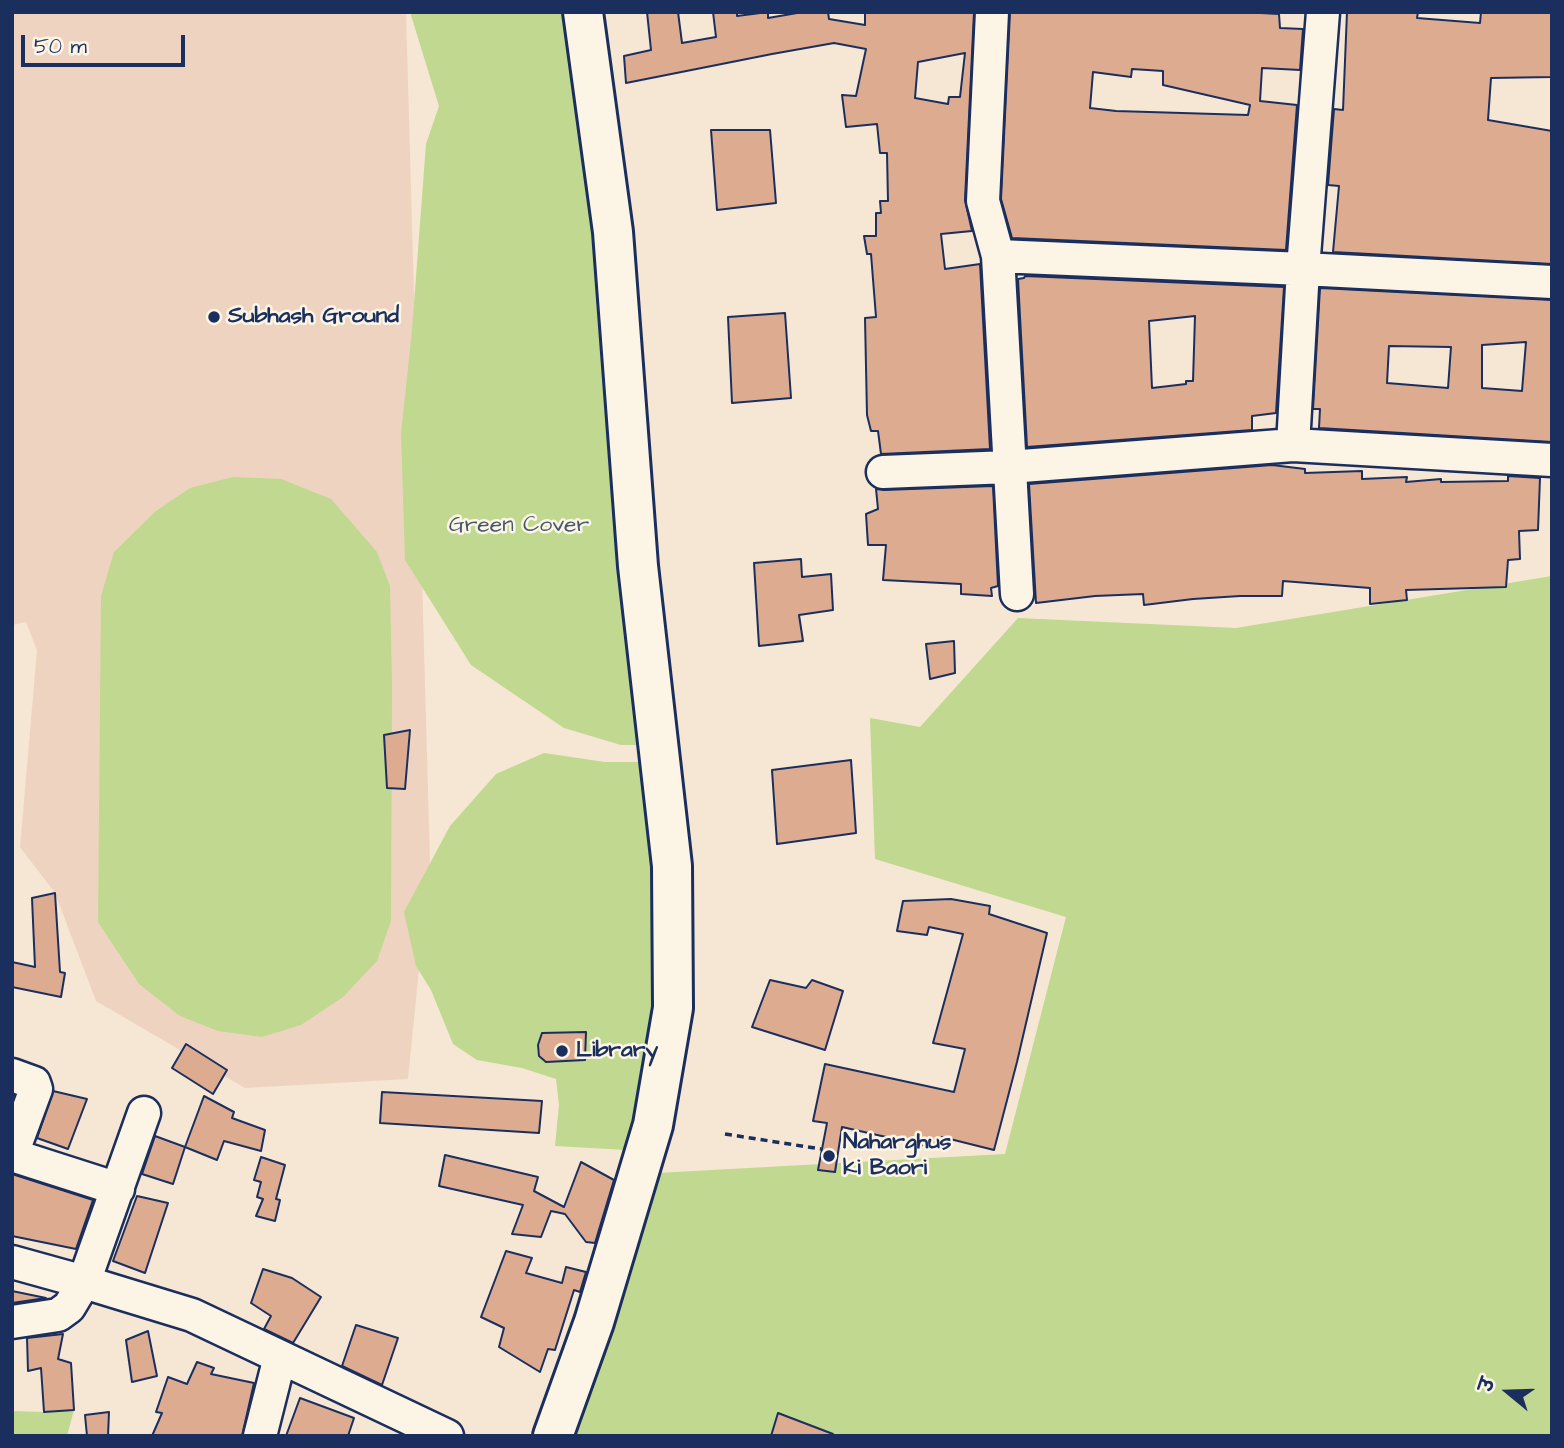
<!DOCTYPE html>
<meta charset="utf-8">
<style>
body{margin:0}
#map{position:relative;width:1564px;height:1448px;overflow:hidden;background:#f6e6d4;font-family:"Architects Daughter","Playpen Sans Deva",sans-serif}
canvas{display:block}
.frame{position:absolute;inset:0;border:14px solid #1b2f5e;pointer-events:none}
.north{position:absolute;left:1473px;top:1357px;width:70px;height:70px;-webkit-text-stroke:5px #fcf5e5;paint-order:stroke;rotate:289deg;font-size:19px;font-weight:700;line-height:28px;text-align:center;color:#1b2f5e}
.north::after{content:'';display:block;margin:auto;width:24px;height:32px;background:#1b2f5e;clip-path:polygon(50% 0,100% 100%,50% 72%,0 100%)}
.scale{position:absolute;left:21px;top:35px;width:164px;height:32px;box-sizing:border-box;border:4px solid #1b2f5e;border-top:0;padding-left:9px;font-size:21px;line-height:24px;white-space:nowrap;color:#1b2f5e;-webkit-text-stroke:5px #fcf5e5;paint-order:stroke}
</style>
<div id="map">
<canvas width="1564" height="1448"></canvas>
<div class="frame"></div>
<div class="north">उ</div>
<div class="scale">50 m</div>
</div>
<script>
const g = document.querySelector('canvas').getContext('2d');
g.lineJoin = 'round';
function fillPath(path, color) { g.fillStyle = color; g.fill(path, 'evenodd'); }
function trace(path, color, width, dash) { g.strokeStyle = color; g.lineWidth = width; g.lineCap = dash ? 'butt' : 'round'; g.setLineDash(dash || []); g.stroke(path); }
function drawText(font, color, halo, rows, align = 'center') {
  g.font = font + ' "Architects Daughter",sans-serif'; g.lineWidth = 5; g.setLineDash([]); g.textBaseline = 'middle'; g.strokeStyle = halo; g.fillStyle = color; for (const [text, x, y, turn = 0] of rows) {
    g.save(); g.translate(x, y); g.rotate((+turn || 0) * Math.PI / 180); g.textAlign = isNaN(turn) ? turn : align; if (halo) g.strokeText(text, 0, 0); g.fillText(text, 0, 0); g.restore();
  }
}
fillPath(new Path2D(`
 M 12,12 L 406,12 L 430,860 L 408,1079 L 245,1088 L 96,1001 L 55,893 L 20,847 L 37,650 L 26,622 L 12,625 Z`), '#eed4c0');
fillPath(new Path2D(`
 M 410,12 L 579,12 L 658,745 L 621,745 L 564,728 L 471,665 L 405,560 L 401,434 L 412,330 L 426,144 L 439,106 Z
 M 233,477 L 281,479 L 331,499 L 377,552 L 390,586 L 392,686 L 391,921 L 377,961 L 343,997 L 301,1025 L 262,1037 L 218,1031 L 180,1016 L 139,984 L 98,922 L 101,596 L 114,552 L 156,511 L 190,488 Z
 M 1552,576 L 1552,1436 L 556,1436 L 639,1174 L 1005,1154 L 1066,917 L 875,859 L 870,718 L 920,727 L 1018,618 L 1236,628 Z
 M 544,753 L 605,762 L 660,762 L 672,866 L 645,1151 L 555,1146 L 559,1105 L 556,1079 L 522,1068 L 477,1060 L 453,1044 L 431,990 L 416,966 L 404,912 L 450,826 L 496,774 Z
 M 74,1410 L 67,1436 L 12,1436 L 12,1411 L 44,1412 Z`), '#c0d88f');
const building = new Path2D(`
 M 647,12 L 678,12 L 682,43 L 716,37 L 713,12 L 737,12 L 737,16 L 768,12 L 768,18 L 803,12 L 828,12 L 829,19 L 865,25 L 865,12 L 974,12 L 965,200 L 972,231 L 941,234 L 945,269 L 980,264 L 990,449 L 881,454 L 878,431 L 871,431 L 867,415 L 865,318 L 876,317 L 871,254 L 867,254 L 864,236 L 876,236 L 876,213 L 881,213 L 880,201 L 888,201 L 887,153 L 880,153 L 877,124 L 846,127 L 842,95 L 856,96 L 866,49 L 834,43 L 772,54 L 626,83 L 624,56 L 651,50 ZM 965,53 L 960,97 L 949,97 L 948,104 L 915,98 L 918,62 Z
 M 1010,12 L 1242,12 L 1279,14 L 1280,28 L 1303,29 L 1300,70 L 1262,68 L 1260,101 L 1297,105 L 1286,250 L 1012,238 L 1001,199 ZM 1132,69 L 1163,71 L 1163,85 L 1250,105 L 1248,115 L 1116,111 L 1090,108 L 1093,72 L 1131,77 Z
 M 1347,12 L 1418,12 L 1417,18 L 1480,23 L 1481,12 L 1552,12 L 1552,77 L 1491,78 L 1488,120 L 1552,131 L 1552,264 L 1333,252 L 1339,186 L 1328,185 L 1334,109 L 1343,110 Z
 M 711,130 L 770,130 L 776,203 L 717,210 Z
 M 1025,276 L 1284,287 L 1276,413 L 1252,416 L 1252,430 L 1027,447 L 1018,279 L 1024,278 ZM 1195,316 L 1193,381 L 1186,381 L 1186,384 L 1152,388 L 1149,321 Z
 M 1320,288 L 1552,300 L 1552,442 L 1319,428 L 1320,409 L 1313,409 ZM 1526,342 L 1522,391 L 1482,388 L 1482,345 ZM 1389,346 L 1451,347 L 1448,388 L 1387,383 Z
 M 785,313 L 791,398 L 732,403 L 728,317 Z
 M 1272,465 L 1305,469 L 1305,473 L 1362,471 L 1362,479 L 1407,477 L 1406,482 L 1441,479 L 1441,482 L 1508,481 L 1508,476 L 1540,478 L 1538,530 L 1519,531 L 1520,559 L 1508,560 L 1506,587 L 1406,590 L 1407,600 L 1370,604 L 1370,588 L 1283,581 L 1282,596 L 1240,596 L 1193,599 L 1144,605 L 1143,594 L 1095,596 L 1036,603 L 1029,484 Z
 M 993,486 L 998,586 L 991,588 L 992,596 L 961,594 L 961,584 L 883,580 L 886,545 L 868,545 L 866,514 L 878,509 L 876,489 L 884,490 Z
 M 801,559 L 802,577 L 831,574 L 833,610 L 799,615 L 803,641 L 759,646 L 754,563 Z
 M 954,641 L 955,673 L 930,679 L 926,644 Z
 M 410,730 L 405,789 L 387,788 L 384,735 Z
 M 851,760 L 856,833 L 777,844 L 772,770 Z
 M 55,893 L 60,972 L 65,973 L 61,997 L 12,987 L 12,962 L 35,967 L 32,898 Z
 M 951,899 L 990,906 L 989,914 L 1047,933 L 1017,1062 L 994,1150 L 942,1137 L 939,1149 L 842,1127 L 835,1172 L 818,1170 L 827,1123 L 813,1121 L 825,1064 L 954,1092 L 965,1049 L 933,1043 L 963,934 L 929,927 L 927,935 L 897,931 L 903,901 Z
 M 770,980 L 806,988 L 812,980 L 843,991 L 825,1050 L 752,1027 Z
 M 586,1032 L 585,1060 L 546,1062 L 539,1056 L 538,1045 L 542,1033 Z
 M 186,1044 L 227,1070 L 213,1094 L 172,1068 Z
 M 53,1091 L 87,1099 L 68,1149 L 37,1138 Z
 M 382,1092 L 542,1101 L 539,1133 L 380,1123 Z
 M 204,1096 L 234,1112 L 232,1118 L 265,1130 L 261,1151 L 224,1141 L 217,1160 L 185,1147 Z
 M 155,1136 L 185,1147 L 173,1184 L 142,1174 Z
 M 445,1155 L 538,1177 L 534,1191 L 564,1207 L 581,1162 L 614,1180 L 595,1243 L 586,1242 L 565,1214 L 551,1211 L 541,1237 L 512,1234 L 523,1205 L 439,1186 Z
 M 261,1157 L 285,1165 L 276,1199 L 280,1200 L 275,1221 L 256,1216 L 263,1199 L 257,1197 L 261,1182 L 254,1180 Z
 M 12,1174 L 93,1200 L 76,1249 L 12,1236 Z
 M 137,1196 L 168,1203 L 145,1273 L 113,1261 Z
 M 506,1251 L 532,1258 L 526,1273 L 562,1283 L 566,1267 L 586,1272 L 580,1292 L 574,1290 L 555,1350 L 548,1349 L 540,1372 L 499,1347 L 504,1328 L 481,1317 Z
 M 263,1269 L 292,1278 L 321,1297 L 293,1343 L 264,1329 L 271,1316 L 251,1303 Z
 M 12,1291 L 46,1298 L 12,1303 Z
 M 356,1325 L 398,1338 L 382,1385 L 342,1366 Z
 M 148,1331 L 157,1376 L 132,1382 L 126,1340 Z
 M 63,1334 L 58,1359 L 71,1363 L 74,1410 L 44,1412 L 41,1368 L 28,1371 L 27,1338 Z
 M 197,1362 L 214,1368 L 211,1374 L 254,1383 L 242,1436 L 152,1436 L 162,1413 L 156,1412 L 168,1377 L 187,1384 Z
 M 300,1398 L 354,1418 L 348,1436 L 286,1436 Z
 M 109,1412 L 108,1436 L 87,1436 L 85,1415 Z
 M 778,1413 L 833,1434 L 832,1436 L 771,1436 Z`);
fillPath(building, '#ddab90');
trace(building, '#1b2f5e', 2);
const minor = new Path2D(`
 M 992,12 L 983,201 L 998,256 L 1017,594
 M 998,256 L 1303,269 L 1552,282
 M 1293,445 L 1303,269 L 1323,12
 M 883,472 L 1009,467 L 1293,445 L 1552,460
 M 12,1075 L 34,1083 L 36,1089 L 12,1154
 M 12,1155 L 118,1189
 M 12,1262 L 84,1282 L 192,1315 L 447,1436
 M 12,1322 L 58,1315 L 69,1307 L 84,1282 L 144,1113
 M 260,1436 L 280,1357`);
const major = new Path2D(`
 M 553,1436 L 594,1322 L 653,1125 L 673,1008 L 672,866 L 638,566 L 613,232 L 583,12`);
trace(minor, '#1b2f5e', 37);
trace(major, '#1b2f5e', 44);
trace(new Path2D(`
 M 725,1134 L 821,1149`), '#1b2f5e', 3.5, [7, 5]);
trace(minor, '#fcf5e5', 32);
trace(major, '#fcf5e5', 38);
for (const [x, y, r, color] of [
 [214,317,7,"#1b2f5e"],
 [562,1051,7,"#1b2f5e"],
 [829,1156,7,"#1b2f5e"]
]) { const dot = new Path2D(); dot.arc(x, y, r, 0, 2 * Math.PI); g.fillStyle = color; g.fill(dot); trace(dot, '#fcf5e5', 2.5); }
drawText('bold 23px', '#1b2f5e', '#fcf5e5', [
 ["Subhash Ground",228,317],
 ["Library",576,1051],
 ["Naharghus",843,1143],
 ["ki Baori",843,1169]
], 'left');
drawText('23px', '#44596a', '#fcf5e5', [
 ["Green Cover",519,526]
]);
</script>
